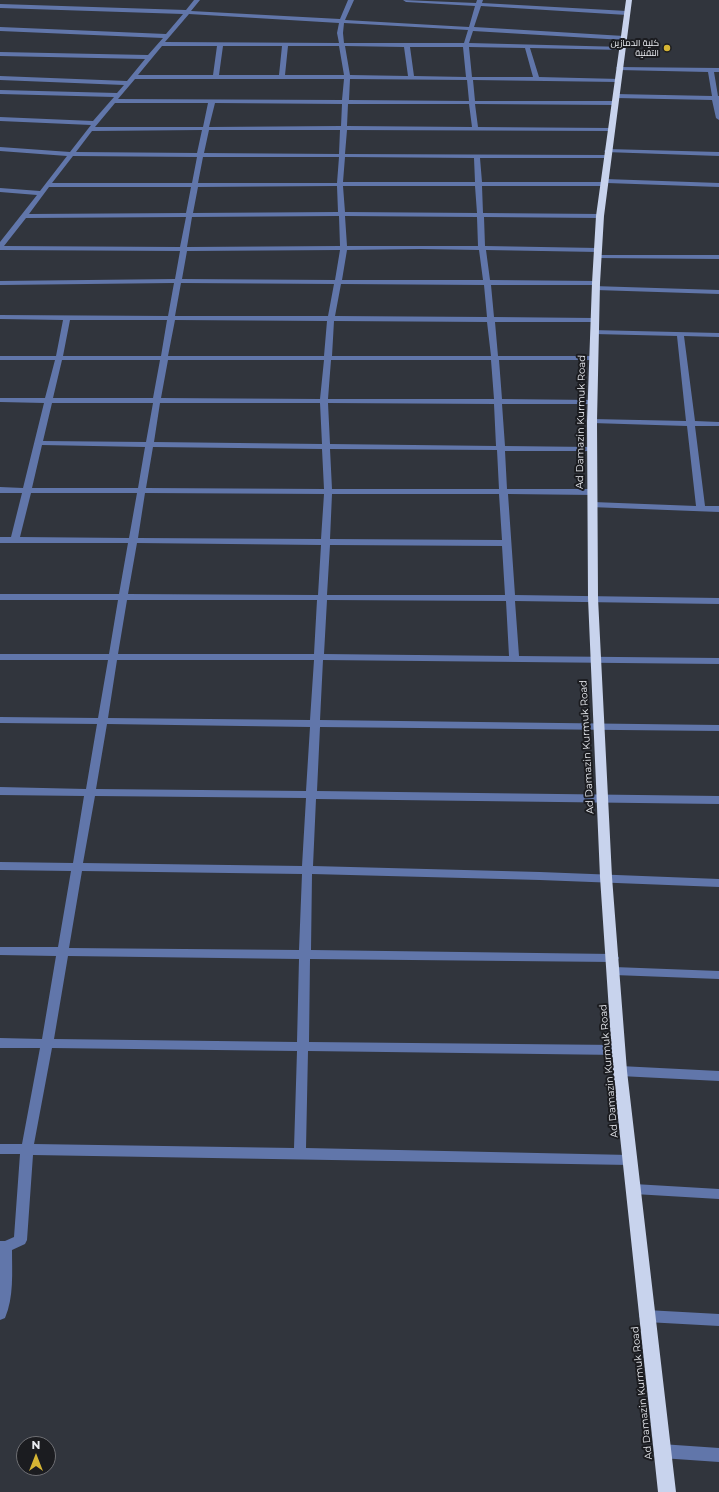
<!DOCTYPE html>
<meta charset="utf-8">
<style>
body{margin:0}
#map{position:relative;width:719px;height:1492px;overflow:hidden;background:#31353d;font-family:Montserrat,sans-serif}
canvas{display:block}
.north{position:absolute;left:16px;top:1436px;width:40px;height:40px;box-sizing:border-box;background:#1b1c20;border:1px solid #6e6f74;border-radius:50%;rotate:0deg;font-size:11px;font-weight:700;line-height:16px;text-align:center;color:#eaecf1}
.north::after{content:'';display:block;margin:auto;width:14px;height:18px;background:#d6b534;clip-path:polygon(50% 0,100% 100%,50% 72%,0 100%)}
</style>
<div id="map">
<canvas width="719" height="1492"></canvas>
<div class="north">N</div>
</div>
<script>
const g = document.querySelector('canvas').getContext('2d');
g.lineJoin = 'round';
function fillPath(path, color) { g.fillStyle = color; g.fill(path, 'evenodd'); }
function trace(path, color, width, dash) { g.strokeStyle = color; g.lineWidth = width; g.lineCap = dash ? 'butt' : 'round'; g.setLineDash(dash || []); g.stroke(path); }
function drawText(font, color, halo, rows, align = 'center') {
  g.font = font + ' Montserrat,Cairo,sans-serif'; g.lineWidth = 4; g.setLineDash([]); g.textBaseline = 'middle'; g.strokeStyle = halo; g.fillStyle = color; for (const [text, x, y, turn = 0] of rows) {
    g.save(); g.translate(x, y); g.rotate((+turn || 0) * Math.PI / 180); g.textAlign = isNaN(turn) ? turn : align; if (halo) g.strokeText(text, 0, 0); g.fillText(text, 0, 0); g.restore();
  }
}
fillPath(new Path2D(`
 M 194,0 L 200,0 L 191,11 L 340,19 L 348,0 L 354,0 L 345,20 L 469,27 L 475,6 L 406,2 L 403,0 L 476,3 L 477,0 L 483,0 L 482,3 L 627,11 L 630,13 L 627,15 L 481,6 L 474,27 L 624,36 L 627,38 L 624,40 L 473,31 L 469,43 L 625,47 L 625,49 L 623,50 L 530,48 L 539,77 L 620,79 L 621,80 L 618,82 L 473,80 L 475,101 L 615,101 L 618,103 L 615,105 L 475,104 L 478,127 L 611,128 L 614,130 L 613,131 L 347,130 L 345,154 L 607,155 L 609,156 L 609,158 L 480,158 L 482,182 L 602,182 L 603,180 L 605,179 L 719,183 L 719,187 L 607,183 L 606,185 L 604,186 L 482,186 L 483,213 L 600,214 L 603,216 L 600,218 L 484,217 L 485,246 L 598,248 L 601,250 L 598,252 L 486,250 L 490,280 L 596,281 L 600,283 L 596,285 L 491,285 L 494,317 L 594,318 L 598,320 L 594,322 L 495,322 L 498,356 L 594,356 L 598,358 L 594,360 L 499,360 L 502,399 L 593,400 L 597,402 L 593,404 L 502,404 L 505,446 L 592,447 L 596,449 L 592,451 L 505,451 L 507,489 L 593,489 L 597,492 L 593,495 L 508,494 L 515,595 L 719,598 L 719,604 L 515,601 L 519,656 L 719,658 L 719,664 L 323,660 L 320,720 L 719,725 L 719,731 L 320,727 L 317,791 L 719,796 L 719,804 L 316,799 L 313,866 L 540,872 L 719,879 L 719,887 L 540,880 L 312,874 L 311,950 L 613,954 L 617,955 L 619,958 L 617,961 L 613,962 L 310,959 L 309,1042 L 619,1045 L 623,1047 L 625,1050 L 623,1053 L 619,1055 L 308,1051 L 306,1148 L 630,1155 L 634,1156 L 636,1160 L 634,1164 L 630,1165 L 33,1155 L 27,1240 L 25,1244 L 12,1250 C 12,1273 14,1297 5,1318 L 0,1320 L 0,1241 L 5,1241 L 14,1237 L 20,1154 L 0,1154 L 0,1144 L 22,1144 L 40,1048 L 0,1048 L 0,1038 L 42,1039 L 56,956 L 0,955 L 0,947 L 58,947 L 71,871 L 0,870 L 0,862 L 73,863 L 84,796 L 0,795 L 0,787 L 86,789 L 97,724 L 0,723 L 0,717 L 98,718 L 108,660 L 0,660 L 0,654 L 109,654 L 118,600 L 0,600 L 0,594 L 119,594 L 128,543 L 0,543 L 0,537 L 11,537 L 22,493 L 0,493 L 0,487 L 23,488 L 44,403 L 0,402 L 0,398 L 45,398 L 55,360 L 0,360 L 0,356 L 56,356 L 63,320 L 0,319 L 0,315 L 168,316 L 174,283 L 0,285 L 0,281 L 175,279 L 180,251 L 0,250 L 0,242 L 37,195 L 0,192 L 0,188 L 40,191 L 67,156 L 0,151 L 0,147 L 70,152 L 91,125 L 0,121 L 0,117 L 93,121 L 114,97 L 0,94 L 0,90 L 117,93 L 124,85 L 0,80 L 0,76 L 127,81 L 145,59 L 0,56 L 0,52 L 148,55 L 163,38 L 0,31 L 0,27 L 166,34 L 183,14 L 0,8 L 0,4 L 186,10 ZM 189,14 L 339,23 L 337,33 L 339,43 L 165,42 ZM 344,23 L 468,30 L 464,43 L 344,43 L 343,33 ZM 162,46 L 217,46 L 213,75 L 138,75 ZM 223,46 L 282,46 L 279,75 L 219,75 ZM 288,46 L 339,46 L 344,75 L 285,75 ZM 345,46 L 404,47 L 408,76 L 350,75 ZM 410,47 L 463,47 L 466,77 L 414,76 ZM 469,47 L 525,48 L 533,77 L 472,77 ZM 135,79 L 344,79 L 342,100 L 118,99 ZM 350,79 L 467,80 L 469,101 L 349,100 ZM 115,103 L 208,103 L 203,127 L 95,127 ZM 215,103 L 342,104 L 341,126 L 209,127 ZM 348,104 L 469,104 L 472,127 L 347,126 ZM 202,130 L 197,153 L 76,152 L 92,131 ZM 209,130 L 340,130 L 339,154 L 204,153 ZM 73,156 L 197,157 L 192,183 L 52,183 ZM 203,157 L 339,157 L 337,183 L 198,183 ZM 345,157 L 474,158 L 475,182 L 343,182 ZM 337,186 L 338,212 L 193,213 L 198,187 ZM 343,186 L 475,186 L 477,213 L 345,212 ZM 49,187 L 191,187 L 186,213 L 29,214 ZM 339,216 L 340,246 L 187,247 L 192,217 ZM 345,216 L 477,217 L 478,246 L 347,246 ZM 186,217 L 180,247 L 4,246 L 26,218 ZM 420,249 L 479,250 L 483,280 L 342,280 L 347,250 ZM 340,250 L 335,280 L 182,279 L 187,251 ZM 181,283 L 334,284 L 328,316 L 175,316 ZM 341,284 L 484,285 L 487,317 L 335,316 ZM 70,320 L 167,320 L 161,356 L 63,356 ZM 175,320 L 327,321 L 324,356 L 168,356 ZM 334,321 L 487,322 L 491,356 L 332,356 ZM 62,360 L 160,360 L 153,398 L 53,398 ZM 168,360 L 324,360 L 320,399 L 161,398 ZM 331,360 L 491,360 L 494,399 L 328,399 ZM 52,403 L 153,403 L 146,442 L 43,441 ZM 160,403 L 320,403 L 322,444 L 154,442 ZM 328,403 L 494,404 L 496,446 L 330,444 ZM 42,445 L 145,447 L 138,488 L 32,488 ZM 153,447 L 322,449 L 324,489 L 146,488 ZM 330,449 L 497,450 L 499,489 L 332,489 ZM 31,493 L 137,493 L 129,538 L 20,537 ZM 145,493 L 324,494 L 321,539 L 138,538 ZM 332,494 L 499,494 L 502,540 L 330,539 ZM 137,543 L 321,545 L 318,595 L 128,594 ZM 330,545 L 502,546 L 505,595 L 327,595 ZM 127,600 L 317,600 L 314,654 L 118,654 ZM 327,600 L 506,601 L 509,656 L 324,654 ZM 117,660 L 314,660 L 310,720 L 108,718 ZM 107,724 L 310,727 L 306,791 L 96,789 ZM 95,796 L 306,798 L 302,866 L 83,863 ZM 82,871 L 302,874 L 299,950 L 69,948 ZM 68,956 L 299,959 L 297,1042 L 54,1039 ZM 52,1048 L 297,1051 L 294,1148 L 34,1144 Z
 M 617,67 L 719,68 L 719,72 L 714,72 L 718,96 L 719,96 L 719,120 L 716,118 L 712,100 L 616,98 L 613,96 L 616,94 L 712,96 L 708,72 L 619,70 L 616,68 Z
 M 607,149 L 719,152 L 719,156 L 605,152 L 604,151 Z
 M 598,255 L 719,255 L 719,259 L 596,258 L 594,257 Z
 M 593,286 L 719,290 L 719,294 L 596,290 L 592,288 Z
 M 591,330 L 719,333 L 719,337 L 684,336 L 695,421 L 719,422 L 719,426 L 695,426 L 705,506 L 719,506 L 719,512 L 590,507 L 589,505 L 590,503 L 593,502 L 696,506 L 687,426 L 592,423 L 588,421 L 592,419 L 686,421 L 677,336 L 594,334 L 591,334 Z
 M 614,967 L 719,971 L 719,979 L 614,975 L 610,974 L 608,971 L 610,968 Z
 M 620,1066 L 719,1071 L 719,1081 L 620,1076 L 616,1074 L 614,1071 L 616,1068 Z
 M 634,1184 L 719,1189 L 719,1199 L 634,1194 L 630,1193 L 628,1189 L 630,1185 Z
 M 646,1310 L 719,1314 L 719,1326 L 646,1322 L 641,1320 L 639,1316 L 641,1312 Z
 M 661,1444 L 719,1448 L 719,1462 L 661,1458 L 656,1456 L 654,1451 L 656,1446 Z`), '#6176aa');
fillPath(new Path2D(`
 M 626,0 L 632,0 L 604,216 L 600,283 L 597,421 L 598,598 L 612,877 L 627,1071 L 676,1492 L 658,1492 L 613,1071 L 600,877 L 588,598 L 587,421 L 592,283 L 596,216 Z`), '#c8d3ed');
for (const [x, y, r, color] of [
 [667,48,4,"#d6b534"]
]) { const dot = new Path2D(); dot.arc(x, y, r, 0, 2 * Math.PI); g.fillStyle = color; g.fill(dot); trace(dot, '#1b1c20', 1.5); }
drawText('9px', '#eaecf1', '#1b1c20', [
 ["كلية الدمازين",659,43],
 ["التقنية",659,53]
], 'right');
drawText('10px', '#eaecf1', '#1b1c20', [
 ["Ad Damazin Kurmuk Road",581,422,-89],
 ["Ad Damazin Kurmuk Road",587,747,-93],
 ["Ad Damazin Kurmuk Road",609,1071,-95],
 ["Ad Damazin Kurmuk Road",642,1393,-96]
]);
</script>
